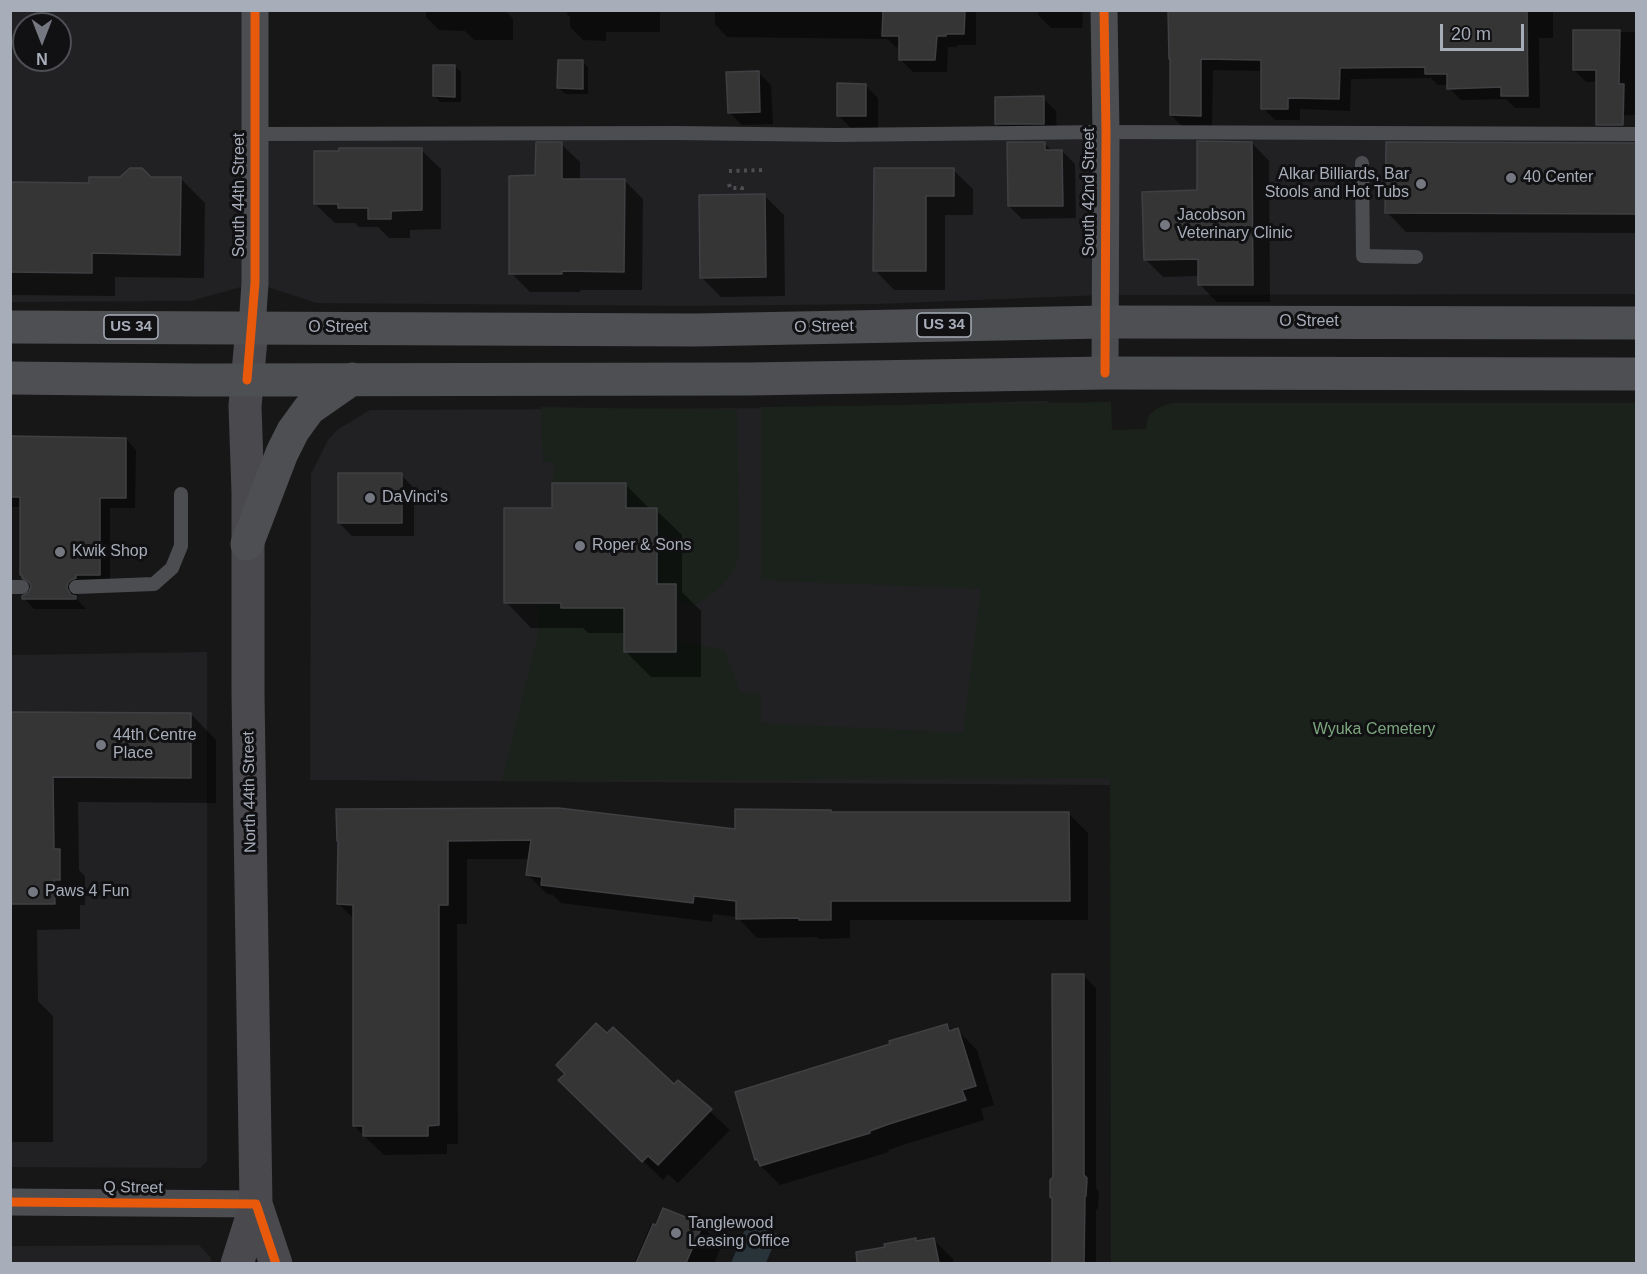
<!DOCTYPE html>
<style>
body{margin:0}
#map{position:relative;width:1647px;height:1274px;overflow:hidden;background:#171717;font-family:Arial,sans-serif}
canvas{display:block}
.frame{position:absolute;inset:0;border:12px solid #a7adb9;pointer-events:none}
.north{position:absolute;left:12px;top:12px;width:60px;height:60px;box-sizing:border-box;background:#111113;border:2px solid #4d4f55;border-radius:50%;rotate:180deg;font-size:16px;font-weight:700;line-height:24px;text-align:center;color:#a7adb9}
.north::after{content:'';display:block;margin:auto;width:21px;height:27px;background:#757880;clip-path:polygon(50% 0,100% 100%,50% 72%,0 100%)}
.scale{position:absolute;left:1440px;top:24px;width:84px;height:27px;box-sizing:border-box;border:3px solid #a7adb9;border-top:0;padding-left:8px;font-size:18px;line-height:21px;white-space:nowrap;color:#a7adb9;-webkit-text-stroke:4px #111113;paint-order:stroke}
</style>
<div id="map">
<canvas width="1647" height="1274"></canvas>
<div class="frame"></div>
<div class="north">N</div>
<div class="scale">20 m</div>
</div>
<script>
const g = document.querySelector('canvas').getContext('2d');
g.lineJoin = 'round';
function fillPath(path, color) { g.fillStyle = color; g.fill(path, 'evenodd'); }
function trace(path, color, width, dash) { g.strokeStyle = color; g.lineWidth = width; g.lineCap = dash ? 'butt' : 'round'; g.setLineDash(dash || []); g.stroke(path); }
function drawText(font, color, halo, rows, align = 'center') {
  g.font = font + ' Arial,sans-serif'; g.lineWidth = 6; g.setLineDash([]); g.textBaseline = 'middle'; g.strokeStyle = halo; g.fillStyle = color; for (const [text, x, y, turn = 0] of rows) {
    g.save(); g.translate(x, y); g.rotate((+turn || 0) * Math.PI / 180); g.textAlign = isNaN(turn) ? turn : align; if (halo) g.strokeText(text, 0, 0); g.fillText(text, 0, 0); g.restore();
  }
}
fillPath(new Path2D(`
 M 10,11 L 255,11 L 255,134 L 1636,134 L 1636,294 L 1104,295 L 877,304 L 689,306 L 317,303 L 255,283 L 191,301 L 11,302 ZM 24,24 L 60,24 L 60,60 L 24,60 Z
 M 1046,401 L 1109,430 L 1110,785 L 310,780 L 311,474 L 328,440 L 337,430 L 370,410 L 791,408 Z
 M 207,652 L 207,1161 L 200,1168 L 11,1167 L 10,655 Z
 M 199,1245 L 211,1258 L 211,1263 L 11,1263 L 11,1246 Z`), '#212123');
fillPath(new Path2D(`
 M 1111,402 L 1112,430 L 1146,429 C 1147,411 1155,409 1171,403 L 1636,403 L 1636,1263 L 1111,1263 L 1110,778 L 502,781 L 537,639 L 539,603 C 568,610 594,609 624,605 L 624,652 L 676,641 L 724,650 L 741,693 L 761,693 L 761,723 L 963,733 L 981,589 L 761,580 L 761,407 Z
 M 541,407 L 737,410 L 739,558 C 726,586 718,592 691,606 L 676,600 L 676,584 L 657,584 L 626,508 L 626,484 L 552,483 L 555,471 L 554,462 L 543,462 Z`), '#1a221b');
fillPath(new Path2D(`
 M 748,1222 L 778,1234 L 766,1263 L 731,1263 Z`), '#29333a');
fillPath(new Path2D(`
 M 426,10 L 505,10 L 513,19 L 513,40 L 474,40 L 465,31 L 439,30 L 426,17 Z
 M 567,10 L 660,10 L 660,32 L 606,32 L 606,41 L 583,40 L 570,27 L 570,17 L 567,14 Z
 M 715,10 L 976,10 L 976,45 L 957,45 L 957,47 L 948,47 L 947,72 L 913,72 L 900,59 L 900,48 L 896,47 L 887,39 L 727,37 L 715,24 Z
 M 1038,10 L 1083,10 L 1082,28 L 1051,28 L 1038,15 Z
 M 1170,10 L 1553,10 L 1553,38 L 1539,38 L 1540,108 L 1515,108 L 1506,99 L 1461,100 L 1449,88 L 1449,85 L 1438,85 L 1431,78 L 1351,79 L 1350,111 L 1300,109 L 1300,120 L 1275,120 L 1263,108 L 1263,71 L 1213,70 L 1212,127 L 1183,127 L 1171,115 Z
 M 1574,32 L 1636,32 L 1636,110 L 1635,110 L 1635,115 L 1610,116 L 1598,82 L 1586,82 L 1574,70 Z
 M 582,61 L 588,67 L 588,94 L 565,94 L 559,88 Z
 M 455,66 L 461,72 L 461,102 L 440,102 L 434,95 Z
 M 758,72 L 771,85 L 773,124 L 742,125 L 729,112 Z
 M 865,85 L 878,98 L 878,128 L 851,128 L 838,115 Z
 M 1043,98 L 1056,111 L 1057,136 L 1010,137 L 997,124 Z
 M 1044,143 L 1052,151 L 1062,151 L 1075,164 L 1076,218 L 1022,219 L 1009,206 Z
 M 1252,143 L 1269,161 L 1270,302 L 1217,302 L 1199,284 L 1199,276 L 1163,277 L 1146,260 L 1199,192 Z
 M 561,144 L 580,162 L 580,180 L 624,180 L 643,199 L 642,290 L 580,290 L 580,292 L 530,292 L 511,273 L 537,177 Z
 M 1387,144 L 1636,144 L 1636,233 L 1406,232 L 1387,212 Z
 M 421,150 L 441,169 L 441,229 L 410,230 L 410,238 L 389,238 L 378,227 L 359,227 L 355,223 L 335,223 L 315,204 Z
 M 876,169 L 953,170 L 973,189 L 973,215 L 945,215 L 945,290 L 894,290 L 875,270 Z
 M 151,179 L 181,179 L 205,203 L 204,278 L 115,277 L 115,296 L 10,295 L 10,183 L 90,184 Z
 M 765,196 L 784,215 L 785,296 L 721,297 L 701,277 Z
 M 10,438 L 126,439 L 136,450 L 135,508 L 110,508 L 110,585 L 81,590 L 78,594 L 77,599 L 86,609 L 34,609 L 24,598 L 31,593 L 33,586 L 24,577 L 21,507 L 10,507 Z
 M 401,475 L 414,488 L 414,536 L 352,536 L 339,523 Z
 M 626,485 L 651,510 L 656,510 L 682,535 L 682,592 L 701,611 L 701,677 L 651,677 L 625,651 L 625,633 L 588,633 L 583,628 L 531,628 L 506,602 L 553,509 Z
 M 10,714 L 191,714 L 216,740 L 216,803 L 78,802 L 79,870 L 85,876 L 85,905 L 80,905 L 80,929 L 37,930 L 38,1001 L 53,1016 L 53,1142 L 10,1142 Z
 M 832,814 L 1069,814 L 1088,833 L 1088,920 L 850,920 L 850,938 L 819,939 L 817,937 L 757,938 L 737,917 L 713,914 L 712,922 L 561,903 L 553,895 L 547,894 L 528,875 L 530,859 L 467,859 L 467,924 L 457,924 L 458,1144 L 447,1144 L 447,1154 L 384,1155 L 354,1126 L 355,920 L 339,904 L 340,842 L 736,831 Z
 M 1084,976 L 1096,988 L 1096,1188 L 1099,1192 L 1098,1208 L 1096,1210 L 1096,1264 L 1054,1264 L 1054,1198 Z
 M 947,1025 L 953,1031 L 957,1030 L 977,1050 L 994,1105 L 981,1109 L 984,1120 L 909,1143 L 888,1150 L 889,1152 L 780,1185 L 761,1166 L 757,1159 L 737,1093 L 892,1045 Z
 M 678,1082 L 730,1130 L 678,1183 L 668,1174 L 663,1180 L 580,1100 L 674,1086 Z
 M 651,1224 L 657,1227 L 702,1226 L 722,1245 L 714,1264 L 634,1264 Z
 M 915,1239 L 918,1242 L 933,1239 L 953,1259 L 954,1264 L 873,1264 L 870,1250 Z`), '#0007');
const building = new Path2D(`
 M 883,10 L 965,10 L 964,34 L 946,34 L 946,36 L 937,36 L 935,60 L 899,60 L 899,36 L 882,36 Z
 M 1168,10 L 1527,10 L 1528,96 L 1501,96 L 1501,87 L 1447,89 L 1447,74 L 1425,74 L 1425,67 L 1340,68 L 1339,99 L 1288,98 L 1288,109 L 1261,109 L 1261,60 L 1201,59 L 1201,116 L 1170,115 L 1170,59 L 1169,59 Z
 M 1573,30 L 1620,30 L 1619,84 L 1624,84 L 1623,125 L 1596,125 L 1596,70 L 1573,70 Z
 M 558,60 L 583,60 L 583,89 L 557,88 Z
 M 433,65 L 455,65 L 455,97 L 433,96 Z
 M 759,71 L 760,112 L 728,113 L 726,72 Z
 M 837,83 L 866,84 L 866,116 L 837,116 Z
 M 1044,96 L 1044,124 L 995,124 L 995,97 Z
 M 1197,141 L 1252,142 L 1253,285 L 1198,285 L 1198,259 L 1144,260 L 1142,192 L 1197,190 Z
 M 536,142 L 562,142 L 562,179 L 625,179 L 624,272 L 562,271 L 562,274 L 509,274 L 509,176 L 535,175 Z
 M 1007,142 L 1045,142 L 1045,150 L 1062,150 L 1063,206 L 1008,206 Z
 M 1386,142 L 1636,143 L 1636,214 L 1385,213 Z
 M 339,148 L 422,148 L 422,210 L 391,211 L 391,219 L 368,219 L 368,208 L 338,208 L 338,204 L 314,204 L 314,151 L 339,151 Z
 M 130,168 L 142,168 L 151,177 L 181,177 L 180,255 L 92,253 L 92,273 L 10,272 L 10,182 L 89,183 L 89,177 L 120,177 Z
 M 874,168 L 954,168 L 954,196 L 926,196 L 926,271 L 873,271 Z
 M 765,194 L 766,277 L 700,278 L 699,195 Z
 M 10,436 L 126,438 L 126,498 L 100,498 L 100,575 L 76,575 L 76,578 L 71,580 L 68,583 L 67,588 L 71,595 L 76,596 L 76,599 L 22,599 L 22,596 L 29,592 L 31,586 L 29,582 L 22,578 L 22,575 L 20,575 L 20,497 L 10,497 Z
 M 338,473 L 402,473 L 402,523 L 338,523 Z
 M 552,483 L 626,483 L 626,508 L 657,508 L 657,584 L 676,584 L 676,652 L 624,652 L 624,608 L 561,608 L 561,603 L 504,603 L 504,508 L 552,508 Z
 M 10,712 L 191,713 L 191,778 L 53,777 L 54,849 L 60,849 L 60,880 L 54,880 L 55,904 L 10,904 Z
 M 559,808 L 735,829 L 735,809 L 831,810 L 831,812 L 1069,812 L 1070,901 L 831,901 L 831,920 L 799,920 L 799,918 L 736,919 L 736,901 L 694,896 L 693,903 L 541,885 L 542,877 L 526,875 L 531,840 L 448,841 L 448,905 L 439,905 L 439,1125 L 428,1126 L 428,1136 L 363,1136 L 363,1126 L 353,1126 L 353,905 L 337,904 L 338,841 L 337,841 L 336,809 Z
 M 1052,974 L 1084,974 L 1084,1175 L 1087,1178 L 1086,1196 L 1085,1197 L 1084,1263 L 1052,1263 L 1052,1198 L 1050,1197 L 1050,1180 L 1053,1177 Z
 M 596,1023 L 607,1033 L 613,1027 L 674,1084 L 678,1080 L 712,1109 L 658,1165 L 648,1156 L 642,1162 L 558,1080 L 565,1074 L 556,1065 Z
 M 947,1024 L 949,1031 L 958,1028 L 976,1086 L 962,1090 L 966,1100 L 889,1124 L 870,1131 L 870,1133 L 760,1166 L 757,1159 L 755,1160 L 735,1092 L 890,1044 L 889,1041 Z
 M 663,1208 L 703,1224 L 686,1263 L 636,1263 L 653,1224 L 656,1225 Z
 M 916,1238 L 916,1241 L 934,1238 L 939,1263 L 857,1263 L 856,1252 L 885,1247 L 884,1244 Z`);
fillPath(building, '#353536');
trace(building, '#3f4043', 1.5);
trace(new Path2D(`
 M 729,171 L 765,170
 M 729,184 L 730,188 L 742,188 L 742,192`), '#4d4e52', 4, [3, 4.5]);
trace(new Path2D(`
 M 255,134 L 677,133 L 836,135 L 1106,132 L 1636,134
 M 1362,163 L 1363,256 L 1416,257
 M 10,587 L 22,587
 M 76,587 L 154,584 L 172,568 L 181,546 L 181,494`), '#4b4d50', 14);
trace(new Path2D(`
 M 1104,10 L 1106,132 L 1105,373
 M 252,328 L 255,283 L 255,10
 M 10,1202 L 256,1204`), '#4b4d50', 27);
trace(new Path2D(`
 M 252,328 L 245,406 L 248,493 L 248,695 L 256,1204 L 276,1264
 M 237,1264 L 256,1204`), '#4a4a4e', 33);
trace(new Path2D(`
 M 10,327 L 695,330 L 1104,322 L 1636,323
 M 10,378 L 197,380 L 748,379 L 1105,373 L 1636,374
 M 247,544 L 282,453 L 293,431 L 309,409 L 352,379`), '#4e4f52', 33);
trace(new Path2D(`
 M 1104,10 L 1106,132 L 1105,373
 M 247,380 L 255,283 L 255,10
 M 10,1202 L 256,1204 L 276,1264`), '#e8590c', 9);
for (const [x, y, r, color] of [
 [1511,178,6,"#757880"],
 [1421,184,6,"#757880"],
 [1165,225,6,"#757880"],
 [370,498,6,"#757880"],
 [580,546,6,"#757880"],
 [60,552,6,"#757880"],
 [101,745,6,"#757880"],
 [33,892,6,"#757880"],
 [676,1233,6,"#757880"]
]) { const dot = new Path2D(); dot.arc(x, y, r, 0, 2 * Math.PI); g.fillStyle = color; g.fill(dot); trace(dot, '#111113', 2); }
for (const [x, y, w] of [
 [944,325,54],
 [131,327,54]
]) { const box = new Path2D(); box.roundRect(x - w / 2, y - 12, w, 24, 4.5); g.fillStyle = '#111113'; g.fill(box); trace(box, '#a7adb9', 1.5); }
drawText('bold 15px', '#a7adb9', null, [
 ["US 34",944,325],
 ["US 34",131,327]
]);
drawText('16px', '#a7adb9', '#111113', [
 ["Alkar Billiards, Bar",1409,175,"right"],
 ["Stools and Hot Tubs",1409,193,"right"],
 ["40 Center",1523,178],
 ["Jacobson",1177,216],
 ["Veterinary Clinic",1177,234],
 ["DaVinci's",382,498],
 ["Roper & Sons",592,546],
 ["Kwik Shop",72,552],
 ["44th Centre",113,736],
 ["Place",113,754],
 ["Paws 4 Fun",45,892],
 ["Tanglewood",688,1224],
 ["Leasing Office",688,1242]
], 'left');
drawText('16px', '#a7adb9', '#111113', [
 ["South 42nd Street",1090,192,-90],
 ["South 44th Street",240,195,-90],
 ["O Street",1309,322],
 ["O Street",824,327,-1],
 ["O Street",338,328],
 ["North 44th Street",250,792,-91],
 ["Q Street",133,1188,1]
]);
drawText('16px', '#7ca67d', '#111113', [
 ["Wyuka Cemetery",1374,730]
]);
</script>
